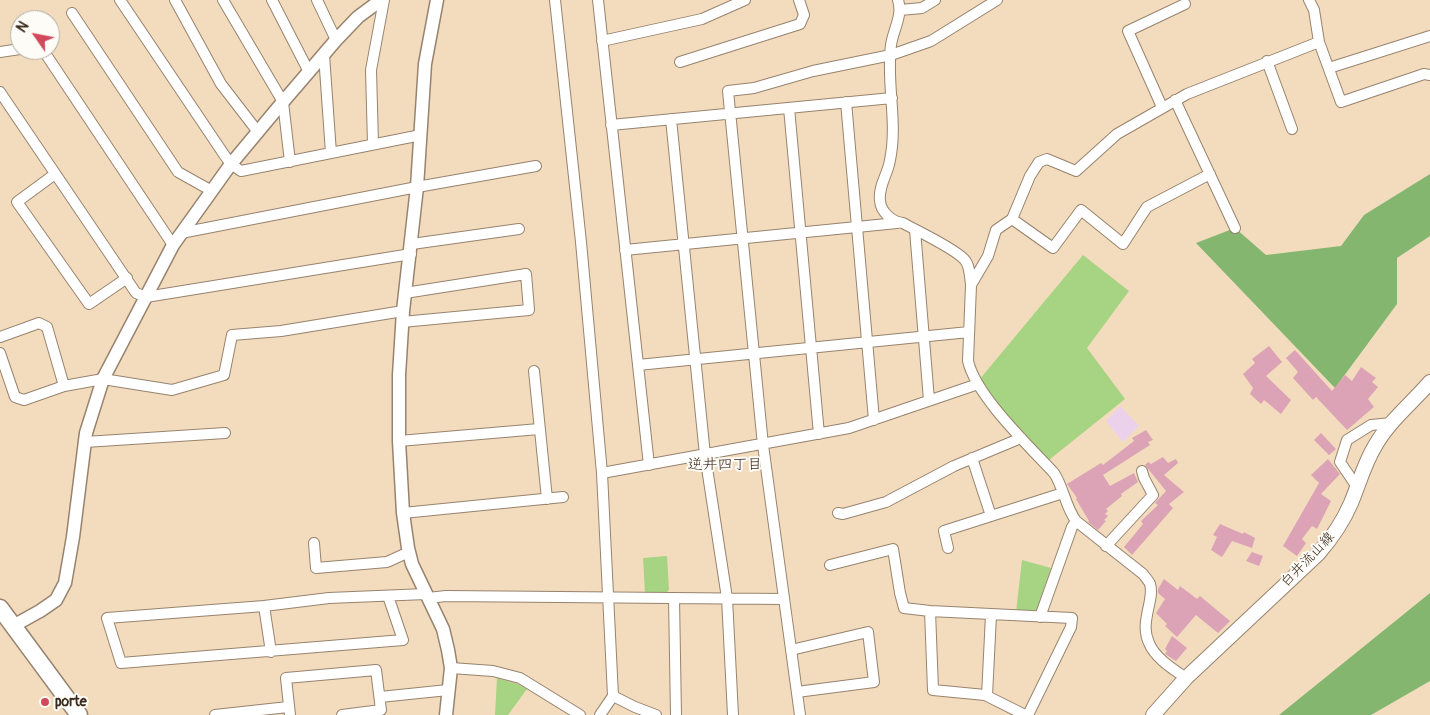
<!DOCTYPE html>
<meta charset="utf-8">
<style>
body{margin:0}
#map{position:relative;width:1430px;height:715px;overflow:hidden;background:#f3dcbe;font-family:Pangolin,sans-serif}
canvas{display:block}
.north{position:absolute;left:10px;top:10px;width:50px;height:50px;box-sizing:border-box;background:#fdfcf7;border:1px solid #afa8a0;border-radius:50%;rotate:303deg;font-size:14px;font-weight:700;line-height:20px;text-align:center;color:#3b2a1e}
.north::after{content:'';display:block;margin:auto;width:18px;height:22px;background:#d1495b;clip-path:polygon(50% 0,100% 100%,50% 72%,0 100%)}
</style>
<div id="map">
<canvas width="1430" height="715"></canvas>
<div class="north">N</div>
</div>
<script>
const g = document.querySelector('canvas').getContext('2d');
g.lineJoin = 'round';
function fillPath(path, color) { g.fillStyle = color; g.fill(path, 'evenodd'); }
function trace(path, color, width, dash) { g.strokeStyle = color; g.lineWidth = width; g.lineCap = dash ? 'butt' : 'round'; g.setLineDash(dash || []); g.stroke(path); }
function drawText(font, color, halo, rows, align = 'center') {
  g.font = font + ' Pangolin,"Klee One",sans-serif'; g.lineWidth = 4; g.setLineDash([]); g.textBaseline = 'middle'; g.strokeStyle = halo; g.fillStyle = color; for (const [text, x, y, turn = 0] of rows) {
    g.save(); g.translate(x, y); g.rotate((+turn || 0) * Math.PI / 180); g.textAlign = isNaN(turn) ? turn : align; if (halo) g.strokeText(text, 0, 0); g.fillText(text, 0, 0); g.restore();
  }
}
fillPath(new Path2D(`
 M 1120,406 L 1139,426 L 1123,442 L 1106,421 Z`), '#ebd1eb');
fillPath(new Path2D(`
 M 1083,255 L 1129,291 L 1087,348 L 1125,399 L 1049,460 L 1001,411 L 979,380 Z
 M 667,556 L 669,590 L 666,593 L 645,593 L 643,558 Z
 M 1022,560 L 1051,568 L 1037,609 L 1032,613 L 1016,612 Z
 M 497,678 L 518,684 L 527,689 L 508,715 L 495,715 Z`), '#a6d482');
fillPath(new Path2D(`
 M 1430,174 L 1430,236 L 1397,258 L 1397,304 L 1335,388 L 1196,243 L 1235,228 L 1266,255 L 1341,246 L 1364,215 Z
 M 1430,593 L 1430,681 L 1371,715 L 1279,715 Z`), '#84b670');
fillPath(new Path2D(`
 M 1269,346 L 1282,362 L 1266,376 L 1291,400 L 1281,414 L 1264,400 L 1261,404 L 1250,394 L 1253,388 L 1243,374 L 1255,363 L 1252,359 Z
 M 1295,350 L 1332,391 L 1345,375 L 1352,381 L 1361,367 L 1376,378 L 1372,382 L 1378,387 L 1368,399 L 1374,407 L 1347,430 L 1316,397 L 1313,400 L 1293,378 L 1298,372 L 1286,358 Z
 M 1146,430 L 1153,440 L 1148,442 L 1150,445 L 1103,475 L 1110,486 L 1134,473 L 1138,482 L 1121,494 L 1122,496 L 1106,509 L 1108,511 L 1105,514 L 1108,516 L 1104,520 L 1106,521 L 1098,530 L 1088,522 L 1089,521 L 1076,499 L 1077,498 L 1067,484 L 1101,463 L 1103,465 L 1134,441 L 1132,438 Z
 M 1321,433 L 1336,449 L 1329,455 L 1314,440 Z
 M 1163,457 L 1168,463 L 1176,459 L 1178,463 L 1164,475 L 1184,492 L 1169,504 L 1173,508 L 1132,555 L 1124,547 L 1143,524 L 1141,521 L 1158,505 L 1155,503 L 1166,491 L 1145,465 L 1148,462 L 1151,464 Z
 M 1328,459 L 1340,474 L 1321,494 L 1331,501 L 1317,529 L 1312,526 L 1302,539 L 1306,543 L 1297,556 L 1283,546 L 1319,483 L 1311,475 Z
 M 1220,524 L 1243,534 L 1244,532 L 1255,538 L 1252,548 L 1232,541 L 1222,557 L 1211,550 L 1217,537 L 1213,535 Z
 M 1252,552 L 1263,556 L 1259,566 L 1246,561 Z
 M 1164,579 L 1178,590 L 1180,586 L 1197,599 L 1200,596 L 1230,621 L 1218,633 L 1196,615 L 1177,637 L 1165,626 L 1167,624 L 1156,613 L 1165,599 L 1158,593 L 1158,589 Z
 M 1172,636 L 1187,648 L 1176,661 L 1165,654 L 1167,651 L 1165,649 Z`), '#dba3b5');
const minor = new Path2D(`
 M 120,0 L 225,156 L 231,164 L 241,171 L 421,135
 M 175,0 L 221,84 L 258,132
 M 223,0 L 283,102 L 290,162
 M 272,0 L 309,72
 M 317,0 L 336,40
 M 555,0 L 581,242 L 602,473 L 613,696 L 600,715
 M 598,0 L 649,465
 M 898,0 C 903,16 893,30 891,45 C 886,83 898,122 890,160 C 888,174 878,186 880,201 C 881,212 892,222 903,223 C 919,232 952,247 964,259 C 970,265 970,277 971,285 L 968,361 C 976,396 1029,446 1054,473 C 1064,488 1065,506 1076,521 L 1143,574 C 1145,577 1149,581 1150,584 C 1155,600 1139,622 1149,643 C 1155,658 1173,669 1186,678
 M 1309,0 L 1314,10 L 1319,42 L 1341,102 L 1424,74 L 1430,75
 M 900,10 L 922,8 L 935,0
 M 72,13 L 178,172 L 212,191
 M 602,41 L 702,19 L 745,0
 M 43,50 L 173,245
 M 0,52 L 20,49
 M 324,55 L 331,153
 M 1267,61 L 1292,129
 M 680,62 L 800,24 L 804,15 L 799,0
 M 1329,68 L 1430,36
 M 0,92 L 136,293 L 146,297 L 411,254
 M 1175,100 L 1235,228
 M 846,102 L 874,420
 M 1162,107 L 1128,31 L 1185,4
 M 789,108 L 819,434
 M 671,119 L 705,455 L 727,598 L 733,715
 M 611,125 L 892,98
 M 373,144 L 371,70 L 384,0
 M 55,174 L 17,202 L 89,304 L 127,278
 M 1012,219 L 1053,248 L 1081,210 L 1123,244 L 1147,207 L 1210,174
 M 915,230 L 929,400
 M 181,233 L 417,187 L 536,166
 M 412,244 L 519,229
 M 625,250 L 897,223
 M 971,285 L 988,256 L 996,230 L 1012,219 L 1030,176 L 1039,162 L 1047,159 L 1076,171 L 1117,134 L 1187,94 L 1319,42
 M 402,322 L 529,310 L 526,274 L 405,293
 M 0,337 L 39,323 L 47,327 L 64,386
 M 0,353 L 15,397 L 24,400 L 64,386 L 103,379 L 172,390 L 224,375 L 232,335 L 281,331 L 403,311
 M 638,365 L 969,332
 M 534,371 L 547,499
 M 399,441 L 539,429
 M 85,442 L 225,433
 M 972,458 L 991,516
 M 602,473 L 849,428 L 978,384
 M 1357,487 L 1340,462 L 1347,440 L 1371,425 L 1392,423
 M 403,513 L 563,497
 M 838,513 L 843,514 L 886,502 L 954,466 L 1021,438
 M 314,543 L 316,568 L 387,562 L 409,552
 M 1106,546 L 1153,495 L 1144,478 L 1142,471
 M 948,548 L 944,531 L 1063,493
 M 830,565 L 893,549 L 900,593 L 904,608 L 930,611
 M 388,596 L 403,640 L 121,663 L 107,618 L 264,606 L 329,598 L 426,594
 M 428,598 L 446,596 L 784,599
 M 674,598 L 676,715
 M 264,606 L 271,652
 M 1040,617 L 1072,527 L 1076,521
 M 791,650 L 868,632 L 874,682 L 797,692
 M 451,668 L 493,671 L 520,678 L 580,715
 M 613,696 L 635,707 L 656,715
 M 987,696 L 991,615
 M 380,697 L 448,690
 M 215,715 L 288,707
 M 290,715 L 286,678 L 376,670 L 381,710 L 342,715
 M 800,715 L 763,445 L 728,91 L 754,88 L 813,71 L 891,55 L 931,41 L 997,0
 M 1025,715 L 985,695 L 933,690 L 930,611 L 1072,618 L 1071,627 L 1028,715`);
const tertiary = new Path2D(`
 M 437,0 L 425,64 L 417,187 L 403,311 L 399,375 L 399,441 L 403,513 L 408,548 L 412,564 L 443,629 L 448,650 L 451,668 L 446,715
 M 13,626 L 40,611 L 56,600 L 65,583 L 73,537 L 86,433 L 103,379 L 173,245 L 231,164 L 276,110 L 336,40 L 358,17 L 381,0`);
const secondary = new Path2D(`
 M 1153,715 L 1186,678 L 1318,554 C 1331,539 1343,522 1351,503 C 1359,484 1364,464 1375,446 C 1389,421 1411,404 1430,382`);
const primary = new Path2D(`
 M 0,608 L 79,715`);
trace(minor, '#97836e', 12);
trace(tertiary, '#97836e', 15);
trace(secondary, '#97836e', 16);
trace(primary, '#97836e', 19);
trace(minor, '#fff', 10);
trace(tertiary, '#fff', 12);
trace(secondary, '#fff', 14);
trace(primary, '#fff', 16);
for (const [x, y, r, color] of [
 [45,702,5,"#d1495b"]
]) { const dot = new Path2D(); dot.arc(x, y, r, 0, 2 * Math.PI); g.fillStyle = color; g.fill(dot); trace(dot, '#fdfcf7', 2); }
drawText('14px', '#3b2a1e', '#fdfcf7', [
 ["白井流山線",1308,560,-46]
]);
drawText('bold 14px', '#3b2a1e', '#fdfcf7', [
 ["porte",55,702]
], 'left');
drawText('15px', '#3b2a1e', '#fdfcf7', [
 ["逆井四丁目",725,465]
]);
</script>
